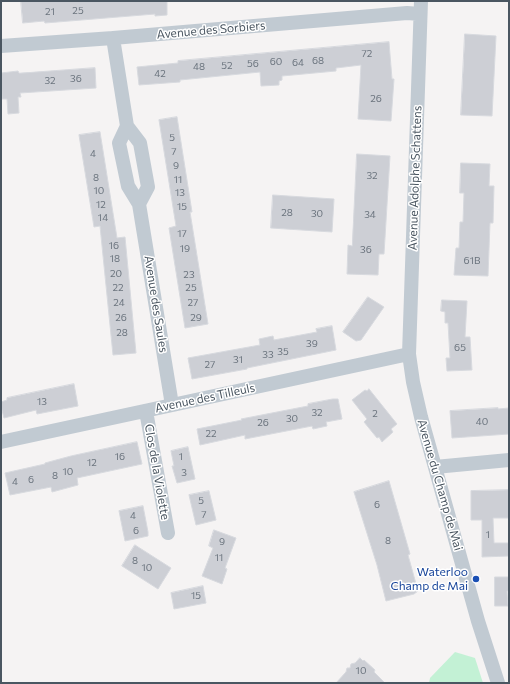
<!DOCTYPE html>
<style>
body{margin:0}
#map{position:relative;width:510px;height:684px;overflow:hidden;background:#f5f3f3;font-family:Commissioner,sans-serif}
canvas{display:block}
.frame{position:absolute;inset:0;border:2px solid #4a5661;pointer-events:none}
</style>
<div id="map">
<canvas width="510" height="684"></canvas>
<div class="frame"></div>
</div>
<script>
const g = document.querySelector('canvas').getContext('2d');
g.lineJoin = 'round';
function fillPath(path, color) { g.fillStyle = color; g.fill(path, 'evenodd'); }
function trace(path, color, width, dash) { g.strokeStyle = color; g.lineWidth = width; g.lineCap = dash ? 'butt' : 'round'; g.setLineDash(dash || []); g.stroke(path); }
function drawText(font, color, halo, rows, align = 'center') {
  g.font = font + ' Commissioner,sans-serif'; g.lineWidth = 3; g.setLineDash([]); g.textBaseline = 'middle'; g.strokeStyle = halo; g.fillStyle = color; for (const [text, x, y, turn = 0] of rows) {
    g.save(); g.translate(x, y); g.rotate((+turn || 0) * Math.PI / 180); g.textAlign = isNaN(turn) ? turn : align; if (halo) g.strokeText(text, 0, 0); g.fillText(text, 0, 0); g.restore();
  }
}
fillPath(new Path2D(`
 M 455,652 L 475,658 L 483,683 L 429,683 L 430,678 Z`), '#c3f1d5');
const building = new Path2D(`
 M 21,1 L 167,1 L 167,15 L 155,16 L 155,14 L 45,23 L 44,21 L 23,23 Z
 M 465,34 L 496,36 L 492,116 L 461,115 Z
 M 389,42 L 392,79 L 394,79 L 391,121 L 358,119 L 361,65 L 336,68 L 336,71 L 282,76 L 282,80 L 279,81 L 279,85 L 261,86 L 260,72 L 180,80 L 180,82 L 139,85 L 137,67 L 178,63 L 178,61 Z
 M 95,68 L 96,88 L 20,93 L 21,97 L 18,97 L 19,113 L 8,114 L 7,99 L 2,99 L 1,73 L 18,71 L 19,73 Z
 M 177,117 L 192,212 L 190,212 L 208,324 L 185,328 L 169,228 L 176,226 L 159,120 Z
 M 100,132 L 117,238 L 125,237 L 136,353 L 113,355 L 100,226 L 94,227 L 79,135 Z
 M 357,154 L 390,156 L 384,254 L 379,254 L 378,275 L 347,274 L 348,245 L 352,246 Z
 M 461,163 L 490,164 L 489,186 L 494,186 L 493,223 L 490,223 L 488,276 L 454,275 L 456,248 L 459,248 L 460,222 L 463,222 L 464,193 L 460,193 Z
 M 273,195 L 334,199 L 332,232 L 271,228 Z
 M 368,297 L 384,307 L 361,340 L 356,341 L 343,332 Z
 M 442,300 L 467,301 L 465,337 L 470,337 L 472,370 L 447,371 L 446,358 L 450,358 L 448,323 L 445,323 L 445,312 L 441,311 Z
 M 332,326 L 336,350 L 247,368 L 247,369 L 192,379 L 188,358 L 260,345 L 259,339 L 273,336 L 274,340 L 317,332 L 316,329 Z
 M 74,384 L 78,406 L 37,414 L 36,410 L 4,418 L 1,406 L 1,402 L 7,400 L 7,398 Z
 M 369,389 L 397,424 L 391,429 L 393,432 L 382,442 L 379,437 L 377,438 L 364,422 L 367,419 L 352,400 L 365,390 L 367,391 Z
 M 333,399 L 338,399 L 342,419 L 326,422 L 327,426 L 313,429 L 312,426 L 245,439 L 245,435 L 200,445 L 197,429 L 242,420 L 241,419 L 308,406 L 308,404 Z
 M 498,408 L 498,409 L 509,408 L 509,434 L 452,438 L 450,411 Z
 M 137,442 L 142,464 L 77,478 L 78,485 L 52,492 L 51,487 L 10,495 L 5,473 L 45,464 L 45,463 L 71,456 Z
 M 188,447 L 195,479 L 177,483 L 172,466 L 174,466 L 171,451 Z
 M 389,481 L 410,554 L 408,555 L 418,591 L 414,594 L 386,601 L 377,565 L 354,492 Z
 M 509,490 L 509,518 L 493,518 L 494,543 L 509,543 L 509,556 L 482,557 L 482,520 L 471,520 L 471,491 Z
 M 209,491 L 216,520 L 196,525 L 189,495 Z
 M 143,506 L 148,532 L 148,536 L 125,541 L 119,511 Z
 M 214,530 L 236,538 L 225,568 L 227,569 L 222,584 L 202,576 L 213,548 L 209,546 Z
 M 135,545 L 171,568 L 158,589 L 122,566 Z
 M 495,577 L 509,577 L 509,591 L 507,591 L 508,606 L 495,606 Z
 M 203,586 L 206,603 L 174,609 L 171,593 Z
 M 360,658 L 363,661 L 364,660 L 375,670 L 374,672 L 385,683 L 336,683 L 346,672 L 347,668 L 350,668 L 351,664 L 355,663 Z`);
fillPath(building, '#cdcfd5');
trace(building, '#d7d9de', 1);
trace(new Path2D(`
 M 421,1 L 409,354 L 413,382 L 421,417 L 478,621 L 498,683
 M 113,38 L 127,126 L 140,143 L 148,187 L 139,204
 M 1,46 L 113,38 L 407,13 L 420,14
 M 127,126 L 119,143 L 128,186 L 139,204 L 172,405
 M 146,411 L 168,533
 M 1,442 L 409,354
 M 435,467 L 509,460`), '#c1cad2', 14);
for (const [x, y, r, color] of [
 [476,579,4,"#1a4fb4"]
]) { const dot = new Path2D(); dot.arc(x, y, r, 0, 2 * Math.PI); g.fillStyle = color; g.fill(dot); trace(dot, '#fff', 1.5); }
drawText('10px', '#6b747e', null, [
 ["25",78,11],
 ["21",50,12],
 ["72",367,54],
 ["68",318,61],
 ["60",276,62],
 ["64",298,63],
 ["56",253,64],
 ["52",227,66],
 ["48",199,67],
 ["42",160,74],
 ["36",76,79],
 ["32",50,81],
 ["26",376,99],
 ["5",172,138],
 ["7",174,152],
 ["4",93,154],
 ["9",176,166],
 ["32",372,176],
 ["8",96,178],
 ["11",178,180],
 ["10",99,191],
 ["13",180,193],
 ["12",101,205],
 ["15",182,207],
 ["28",287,213],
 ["30",317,214],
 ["34",370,215],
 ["14",103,218],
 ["17",182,234],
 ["16",114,246],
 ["19",185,249],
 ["36",366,250],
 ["18",115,259],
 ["61B",472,261],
 ["20",116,274],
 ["23",189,275],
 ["22",118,288],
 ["25",191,288],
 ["24",119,303],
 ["27",193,303],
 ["26",121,318],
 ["29",196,318],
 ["28",122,333],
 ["39",312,344],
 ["65",460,348],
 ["35",283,352],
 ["33",268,355],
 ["31",238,360],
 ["27",210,365],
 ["13",42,402],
 ["32",317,413],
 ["2",375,414],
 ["30",292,419],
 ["40",482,422],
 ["26",263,423],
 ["22",211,434],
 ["16",120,457],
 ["1",181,457],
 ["12",92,463],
 ["10",68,472],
 ["3",184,473],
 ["8",55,476],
 ["6",31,480],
 ["4",15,482],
 ["5",201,501],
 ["6",377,505],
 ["7",204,515],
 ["4",133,516],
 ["6",136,531],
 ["1",488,535],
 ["8",388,541],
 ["9",222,542],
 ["11",219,558],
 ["8",135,561],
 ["10",147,568],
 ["15",196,596],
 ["10",361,671]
]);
drawText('12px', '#4a5661', '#fff', [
 ["Avenue des Sorbiers",211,30,-5],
 ["Avenue Adolphe Schattens",415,178,-88],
 ["Avenue des Saules",156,304,81],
 ["Avenue des Tilleuls",205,398,-12],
 ["Clos de la Violette",157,472,80],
 ["Avenue du Champ de Mai",440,485,74]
]);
drawText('12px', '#164399', '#fff', [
 ["Waterloo",468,572],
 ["Champ de Mai",468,586]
], 'right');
</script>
